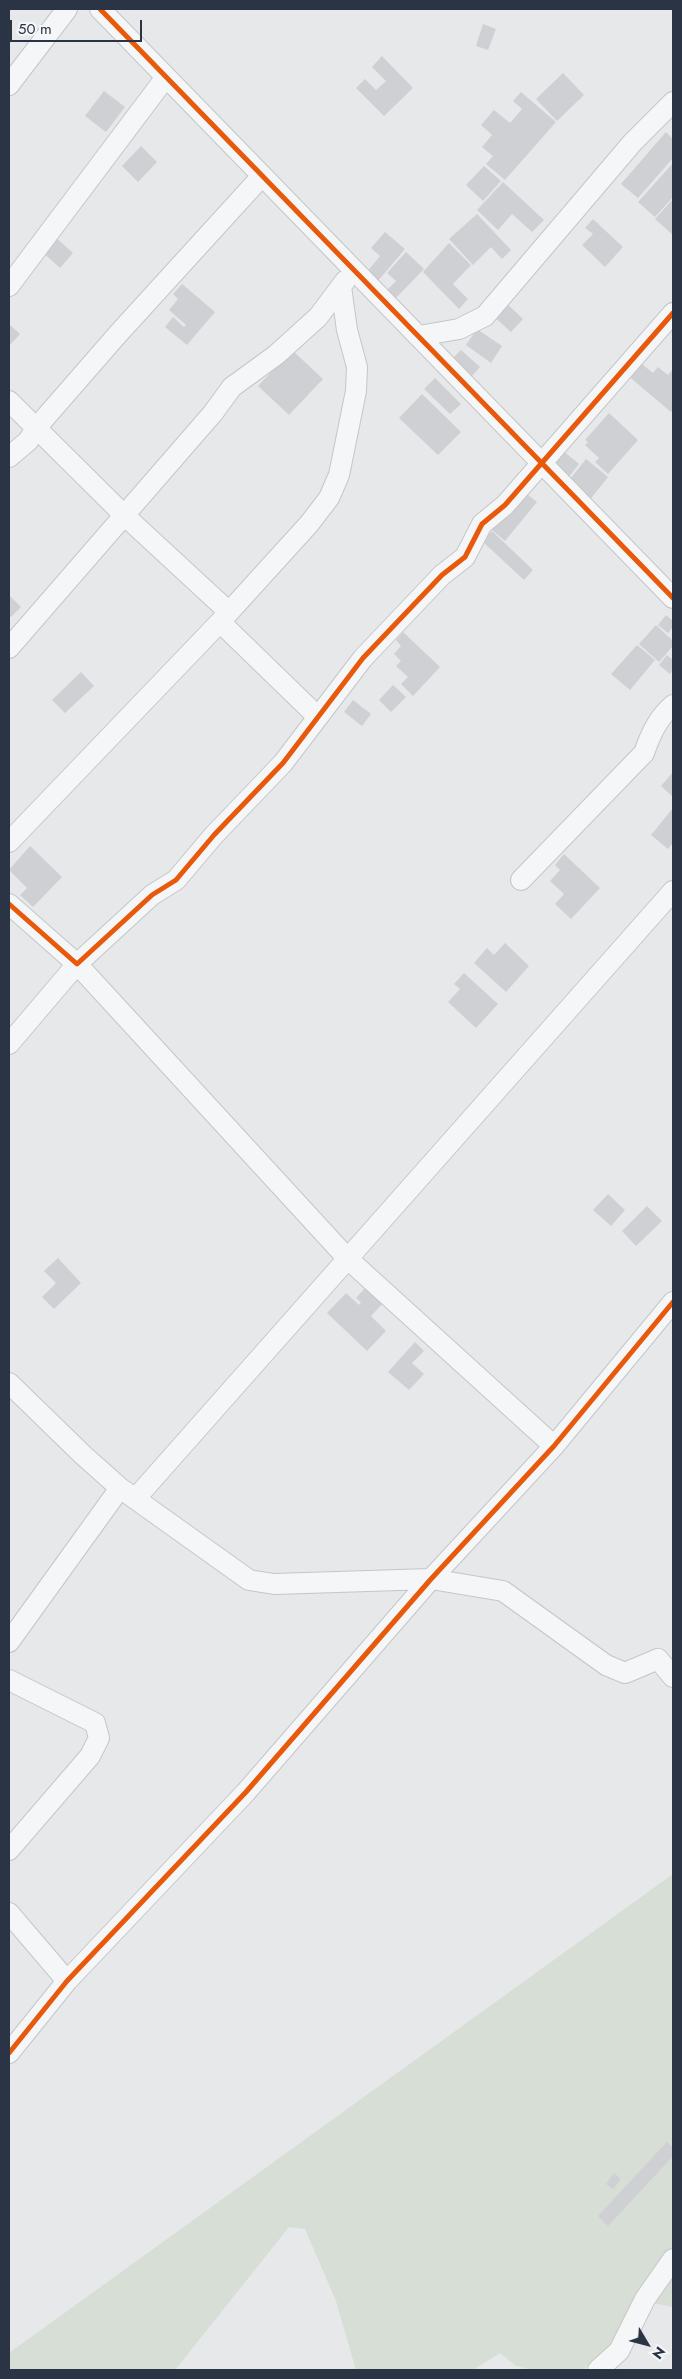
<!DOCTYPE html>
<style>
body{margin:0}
#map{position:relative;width:682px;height:2379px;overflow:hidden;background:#e6e8ea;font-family:Jost,sans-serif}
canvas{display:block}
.frame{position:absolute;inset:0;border:10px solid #2b3445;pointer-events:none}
.north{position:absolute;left:622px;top:2319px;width:50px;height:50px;-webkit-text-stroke:4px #f4f6f9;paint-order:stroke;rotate:127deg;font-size:14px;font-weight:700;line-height:20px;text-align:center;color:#2b3445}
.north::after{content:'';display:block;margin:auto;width:18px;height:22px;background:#2b3445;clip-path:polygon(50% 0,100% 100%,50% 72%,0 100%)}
.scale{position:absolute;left:10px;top:20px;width:132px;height:22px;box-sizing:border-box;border:2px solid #2b3445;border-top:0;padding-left:6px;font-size:15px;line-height:18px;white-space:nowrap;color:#2b3445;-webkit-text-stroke:4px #f4f6f9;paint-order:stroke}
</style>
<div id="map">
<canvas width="682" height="2379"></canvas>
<div class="frame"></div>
<div class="north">N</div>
<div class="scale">50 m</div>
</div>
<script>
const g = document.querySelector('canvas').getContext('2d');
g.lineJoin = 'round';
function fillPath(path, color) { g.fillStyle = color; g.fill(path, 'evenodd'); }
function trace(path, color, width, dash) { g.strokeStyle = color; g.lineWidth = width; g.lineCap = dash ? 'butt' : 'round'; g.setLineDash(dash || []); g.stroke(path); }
fillPath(new Path2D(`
 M 673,1874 L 673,2307 L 652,2303 L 633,2312 L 607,2350 L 583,2370 L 534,2370 L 516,2366 L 500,2353 L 473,2370 L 356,2370 L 336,2301 L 305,2229 L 289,2227 L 175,2370 L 9,2370 L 9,2353 Z`), '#d6ded6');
fillPath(new Path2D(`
 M 483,24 L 496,29 L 488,50 L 476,46 Z
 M 382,56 L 413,88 L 384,116 L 356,88 L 365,79 L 376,90 L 386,81 L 372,67 Z
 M 563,73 L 584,95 L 557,121 L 536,99 Z
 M 104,91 L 125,107 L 106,132 L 85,116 Z
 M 521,92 L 556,122 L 505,180 L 486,164 L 493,156 L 482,147 L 492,135 L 481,125 L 494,110 L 510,123 L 522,109 L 513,101 Z
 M 666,132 L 673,139 L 673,158 L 638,198 L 621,184 Z
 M 141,146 L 157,162 L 138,182 L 122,166 Z
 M 673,163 L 673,197 L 655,217 L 638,202 Z
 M 484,166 L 501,181 L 483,201 L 466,185 Z
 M 503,182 L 544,220 L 532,232 L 512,214 L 498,230 L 477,210 Z
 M 673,199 L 673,233 L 672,234 L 655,219 Z
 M 477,214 L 511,250 L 502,259 L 491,247 L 473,265 L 449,239 Z
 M 593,219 L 623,247 L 605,267 L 582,245 L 593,234 L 585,228 Z
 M 385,232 L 405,249 L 377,282 L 366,273 L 380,256 L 371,248 Z
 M 53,235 L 73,253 L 60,268 L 39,249 Z
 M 449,243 L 471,265 L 453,284 L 468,299 L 459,309 L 423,272 Z
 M 406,252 L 424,269 L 394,300 L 385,292 L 396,281 L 387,273 Z
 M 182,284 L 215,312 L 187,345 L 165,327 L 173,317 L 184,327 L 186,325 L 169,310 L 178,299 L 173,294 Z
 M 503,300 L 523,319 L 511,332 L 491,314 Z
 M 9,324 L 20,334 L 9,346 Z
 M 477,329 L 502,346 L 491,363 L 466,345 Z
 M 292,350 L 323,379 L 289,415 L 258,386 Z
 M 461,350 L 480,367 L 472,376 L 452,359 Z
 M 637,360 L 653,373 L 658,367 L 668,375 L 673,369 L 673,409 L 671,412 L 626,374 Z
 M 435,378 L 461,404 L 450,414 L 424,389 Z
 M 422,394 L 461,432 L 438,455 L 399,418 Z
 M 609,413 L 638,440 L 608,474 L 595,462 L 599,458 L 585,445 L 588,442 L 585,440 Z
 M 562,450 L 579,464 L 568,478 L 551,464 Z
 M 586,459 L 608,477 L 589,501 L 567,483 Z
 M 523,491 L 537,502 L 505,541 L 491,529 Z
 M 492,531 L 533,570 L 524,580 L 482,541 Z
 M 9,595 L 21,607 L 11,617 L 9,615 Z
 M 666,615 L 673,621 L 673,627 L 668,633 L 658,625 Z
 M 656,625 L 673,641 L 673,646 L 659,662 L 639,644 Z
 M 403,632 L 440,667 L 413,696 L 401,684 L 408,677 L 396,666 L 401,661 L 394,654 L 401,646 L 396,640 Z
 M 637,645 L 655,660 L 630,690 L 611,674 Z
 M 667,655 L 673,660 L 673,669 L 670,674 L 659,665 Z
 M 81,672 L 94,686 L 65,713 L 52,700 Z
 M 393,685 L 406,697 L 391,712 L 379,700 Z
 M 353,700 L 371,714 L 362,726 L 344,712 Z
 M 673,772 L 673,797 L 661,786 Z
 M 673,808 L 673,843 L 668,849 L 651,835 Z
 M 30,846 L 62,877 L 33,907 L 20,895 L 27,888 L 9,870 Z
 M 564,854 L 600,888 L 571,919 L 555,904 L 564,894 L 550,881 L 560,870 L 555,865 Z
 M 505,943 L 529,966 L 506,992 L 474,963 L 487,948 L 494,955 Z
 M 464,973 L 498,1004 L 476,1028 L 448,1002 L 460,989 L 454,984 Z
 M 608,1194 L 625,1210 L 611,1226 L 593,1210 Z
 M 647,1206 L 662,1221 L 636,1246 L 622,1231 Z
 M 58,1258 L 81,1283 L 54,1309 L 42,1297 L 56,1283 L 44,1271 Z
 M 365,1288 L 382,1304 L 371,1316 L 386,1331 L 367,1351 L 327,1313 L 346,1293 L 359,1305 L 361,1302 L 356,1298 Z
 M 415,1342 L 424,1351 L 412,1363 L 424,1374 L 409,1390 L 388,1372 Z
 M 667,2142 L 673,2148 L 673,2156 L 608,2226 L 598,2216 Z
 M 614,2173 L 621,2179 L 613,2189 L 606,2184 Z`), '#ced0d3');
const minor = new Path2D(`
 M 100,9 L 673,598
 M 9,85 L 67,9
 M 9,286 L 166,77
 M 419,336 L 459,329 L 485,316 L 633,142 L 673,102
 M 9,401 L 124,515 L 229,612
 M 9,457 L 28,441 L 37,427 L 118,334 L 262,176
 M 220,622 L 318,717
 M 9,648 L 213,413 L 232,387 L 276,355 L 318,317 L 345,281
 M 9,842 L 220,622 L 309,524 L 329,498 L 339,475 L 356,391 L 357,367 L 347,330 L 341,287
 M 521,880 L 644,753 C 651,733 658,718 673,705
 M 9,904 L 77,964 L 152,895 L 176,880 L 214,835 L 283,763 L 363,658 L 442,575 L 465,557 L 482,524 L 505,505 L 673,313
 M 9,1044 L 77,964 L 348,1259 L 554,1446
 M 9,1383 L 83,1455 L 120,1488 L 249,1580 L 274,1584 L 431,1579 L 503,1591 L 606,1665 L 625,1673 L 658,1659 L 673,1677
 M 135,1499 L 673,891
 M 9,1642 L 120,1488
 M 9,1680 L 95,1723 L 99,1738 L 90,1756 L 9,1850
 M 9,1913 L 67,1981
 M 9,2053 L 67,1981 L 246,1792 L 431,1579 L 554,1446 L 673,1302
 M 598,2370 L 619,2351 L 645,2299 L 673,2259`);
trace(minor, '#c4c6c8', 22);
trace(minor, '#f5f6f7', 20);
trace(new Path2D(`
 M 100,9 L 673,598
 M 9,904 L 77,964 L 152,895 L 176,880 L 214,835 L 283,763 L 363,658 L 442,575 L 465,557 L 482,524 L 505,505 L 673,313
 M 9,2053 L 67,1981 L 246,1792 L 431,1579 L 554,1446 L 673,1302`), '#e8590c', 5);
</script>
